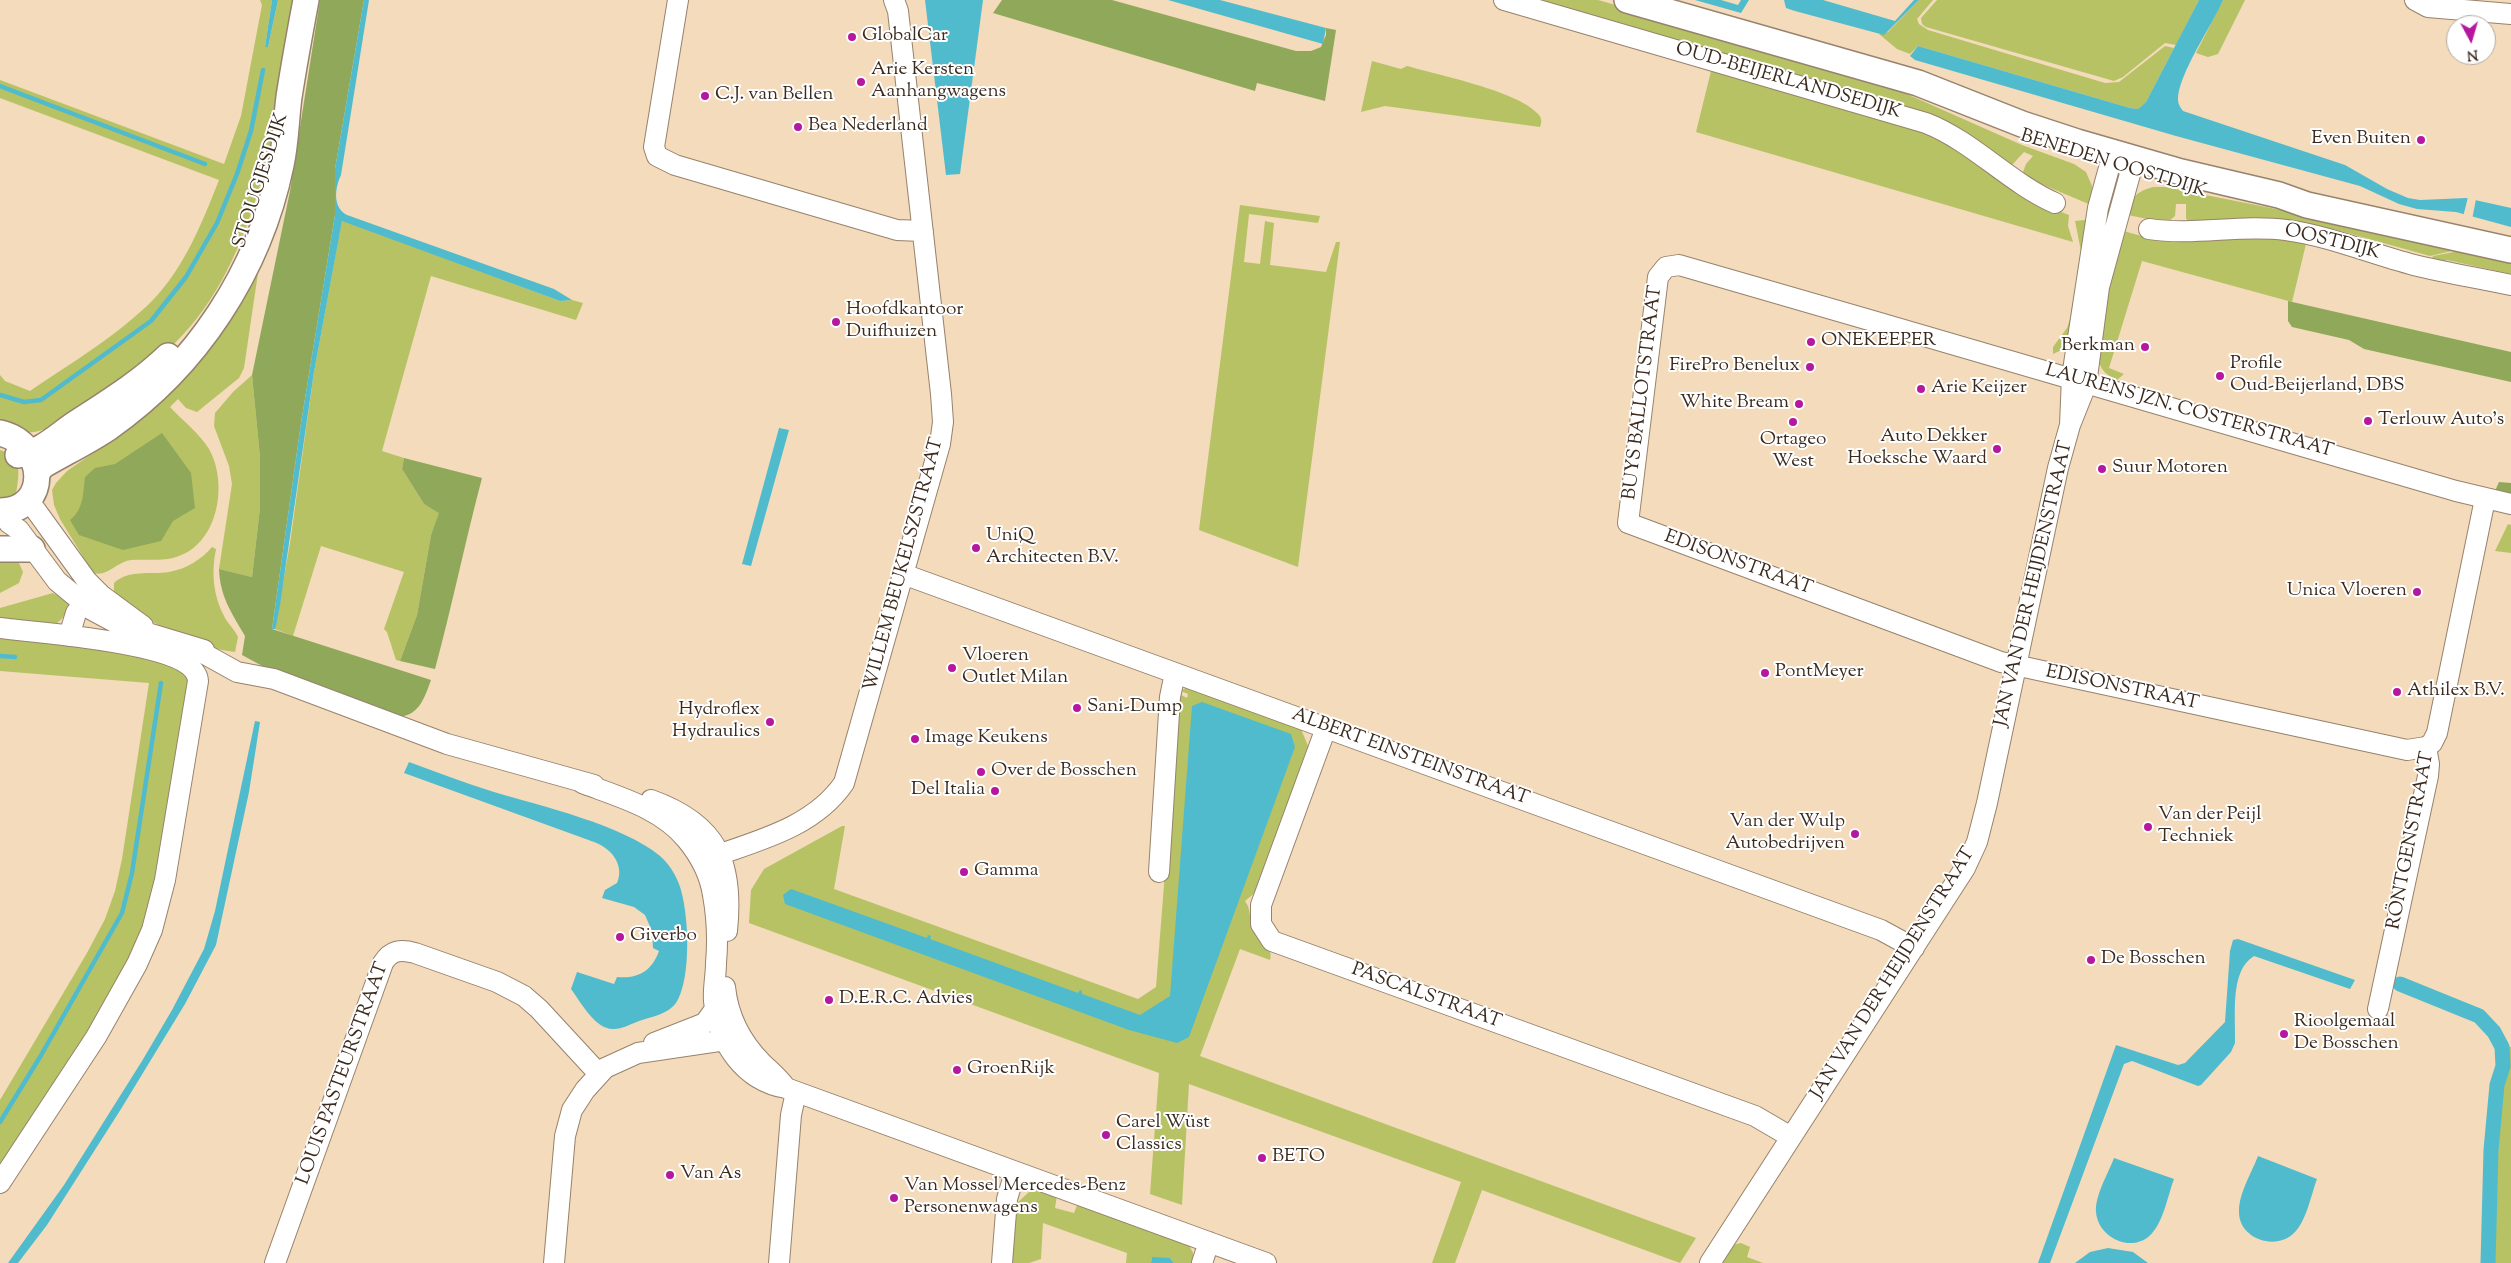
<!DOCTYPE html>
<meta charset="utf-8">
<style>
body{margin:0}
#map{position:relative;width:2511px;height:1263px;overflow:hidden;background:#f3dbbb;font-family:"Sorts Mill Goudy",serif}
canvas{display:block}
.north{position:absolute;left:2446px;top:15px;width:50px;height:50px;box-sizing:border-box;background:#fff;border:1px solid #b1aaa5;border-radius:50%;rotate:174deg;font-size:14px;font-weight:700;line-height:20px;text-align:center;color:#3b2a1e}
.north::after{content:'';display:block;margin:auto;width:18px;height:22px;background:#b5179e;clip-path:polygon(50% 0,100% 100%,50% 72%,0 100%)}
</style>
<div id="map">
<canvas width="2511" height="1263"></canvas>
<div class="north">N</div>
</div>
<script>
const g = document.querySelector('canvas').getContext('2d');
g.lineJoin = 'round';
function fillPath(path, color) { g.fillStyle = color; g.fill(path, 'evenodd'); }
function trace(path, color, width, dash) { g.strokeStyle = color; g.lineWidth = width; g.lineCap = dash ? 'butt' : 'round'; g.setLineDash(dash || []); g.stroke(path); }
function drawText(font, color, halo, rows, align = 'center') {
  g.font = font + ' "Sorts Mill Goudy",serif'; g.lineWidth = 4; g.setLineDash([]); g.textBaseline = 'middle'; g.strokeStyle = halo; g.fillStyle = color; for (const [text, x, y, turn = 0] of rows) {
    g.save(); g.translate(x, y); g.rotate((+turn || 0) * Math.PI / 180); g.textAlign = isNaN(turn) ? turn : align; if (halo) g.strokeText(text, 0, 0); g.fillText(text, 0, 0); g.restore();
  }
}
fillPath(new Path2D(`
 M 260,0 L 272,0 L 265,47 L 268,47 L 278,0 L 298,0 C 278,112 260,261 174,344 C 162,355 146,363 133,371 C 105,390 76,409 48,428 C 31,435 16,433 0,427 L 0,396 L 6,398 L 6,396 L 0,393 L 0,375 L 5,381 L 30,391 C 71,363 117,336 153,300 C 184,268 203,221 219,180 L 0,98 L 0,80 L 224,164 L 241,116 L 262,5 Z
 M 1525,0 L 1598,0 L 1806,59 L 1891,87 L 2022,145 L 2074,164 L 2086,172 L 2092,186 L 2091,205 L 2027,178 L 2023,172 L 2026,164 L 2033,156 L 2024,152 L 2012,165 L 2007,166 L 1967,137 Z
 M 1919,0 L 1933,0 L 1917,19 L 1919,24 L 1928,30 L 2105,83 L 2119,82 L 2165,46 L 2174,48 L 2146,102 L 2138,109 L 2130,108 L 1918,46 L 1910,54 L 1897,49 L 1879,34 L 1888,32 Z
 M 1937,0 L 2199,0 L 2176,45 L 2165,43 L 2123,77 L 2114,81 L 1926,27 L 1922,24 L 1921,18 Z
 M 2223,0 L 2245,0 L 2218,54 L 2208,57 L 2196,53 Z
 M 1372,61 L 1401,69 L 1407,66 C 1438,75 1517,91 1537,113 C 1542,117 1542,122 1540,127 L 1385,106 L 1361,112 Z
 M 1712,67 L 1925,131 L 2056,210 L 2069,215 L 2068,226 L 2073,242 L 1696,132 Z
 M 2153,187 L 2165,187 L 2458,245 L 2456,250 L 2430,256 L 2333,229 L 2327,232 L 2190,225 L 2186,218 L 2186,204 L 2176,204 L 2175,216 L 2167,223 L 2123,214 C 2130,199 2137,191 2153,187 Z
 M 1240,205 L 1320,216 L 1318,223 L 1249,214 L 1244,262 L 1260,264 L 1265,221 L 1274,223 L 1270,265 L 1326,272 L 1336,242 L 1340,242 L 1298,567 L 1199,530 Z
 M 342,220 L 560,301 L 572,300 L 583,303 L 576,320 L 431,276 L 382,451 L 404,458 L 402,469 L 424,504 L 440,512 L 431,535 L 417,615 L 400,661 L 396,660 L 387,632 L 384,629 L 404,572 L 321,546 L 293,636 L 275,629 L 290,543 L 314,372 Z
 M 2084,220 L 2089,221 L 2068,347 L 2053,354 L 2053,347 L 2067,328 L 2070,319 L 2081,251 L 2075,221 Z
 M 2118,230 C 2130,232 2144,238 2156,238 C 2207,240 2256,233 2306,244 L 2292,302 L 2142,261 L 2109,368 L 2124,374 L 2117,380 C 2108,376 2101,371 2099,361 C 2092,337 2113,258 2118,230 Z
 M 265,246 L 258,273 L 244,368 L 239,378 L 197,412 L 186,408 L 178,399 L 170,407 C 182,420 200,434 209,449 C 229,485 218,547 173,558 C 159,561 145,559 131,560 C 116,562 108,577 93,573 L 60,519 L 54,505 L 52,490 L 56,483 L 67,471 L 134,425 L 163,400 L 185,376 Z
 M 2459,251 L 2511,257 L 2511,274 L 2447,260 L 2443,262 L 2432,259 L 2433,256 Z
 M 252,375 L 260,457 L 260,508 L 252,577 L 219,569 L 232,484 L 229,466 L 214,426 L 215,413 L 233,392 Z
 M 0,450 C 28,458 16,483 15,504 L 0,506 Z
 M 2508,524 L 2511,525 L 2511,553 L 2495,551 Z
 M 212,547 L 216,549 C 211,573 213,596 225,618 C 229,625 235,630 238,637 L 235,652 C 190,647 149,621 114,596 L 114,583 C 129,569 150,575 169,572 C 186,569 201,560 212,547 Z
 M 0,555 L 18,561 L 23,572 L 19,583 L 0,593 Z
 M 53,593 L 70,602 C 68,613 62,621 52,626 L 0,622 L 0,608 Z
 M 0,634 L 115,647 L 181,669 L 190,684 L 154,906 L 111,999 L 0,1173 L 0,1100 L 87,953 L 105,919 L 115,891 L 122,859 L 149,683 L 0,671 Z
 M 1188,686 L 1252,708 L 1258,715 L 1263,712 L 1301,729 L 1308,746 L 1256,892 L 1245,901 C 1252,910 1248,919 1254,928 C 1260,937 1274,948 1270,960 L 1240,949 L 1200,1056 L 1696,1238 L 1680,1263 L 1482,1190 L 1455,1263 L 1432,1263 L 1461,1182 L 1189,1084 L 1182,1205 L 1150,1194 L 1159,1073 L 749,923 L 751,890 L 764,869 L 842,826 L 845,826 L 834,889 L 1138,999 L 1156,987 L 1179,694 L 1187,698 L 1188,694 L 1181,691 Z
 M 2507,1046 L 2511,1047 L 2511,1263 L 2492,1263 L 2501,1097 L 2507,1066 Z
 M 1039,1190 L 1057,1195 L 1055,1208 L 1074,1213 L 1078,1203 L 1189,1245 L 1193,1253 L 1194,1263 L 1174,1263 L 1170,1258 L 1152,1258 L 1151,1263 L 1126,1263 L 1127,1253 L 1043,1223 L 1041,1259 L 1029,1263 L 1009,1263 L 1017,1203 L 1029,1192 Z
 M 1741,1243 L 1750,1247 L 1747,1257 L 1763,1263 L 1719,1263 L 1732,1245 Z`), '#b6c264');
fillPath(new Path2D(`
 M 320,0 L 364,0 L 335,169 L 335,215 L 301,423 L 272,629 L 431,680 C 424,699 419,717 395,717 L 266,668 L 242,655 L 245,636 C 231,612 220,596 219,569 L 252,577 L 260,508 L 260,457 L 252,375 L 290,191 Z
 M 1002,0 L 1112,0 L 1296,51 L 1311,51 L 1321,47 L 1326,35 L 1326,28 L 1336,30 L 1325,101 L 1257,83 L 1255,91 L 993,13 Z
 M 2288,301 L 2511,352 L 2511,382 L 2364,349 L 2349,340 L 2292,327 L 2288,321 Z
 M 162,433 L 191,473 L 195,508 L 173,521 L 161,541 L 123,550 L 79,535 L 70,520 C 84,509 83,493 85,477 L 95,468 L 115,464 Z
 M 404,458 L 482,478 C 465,542 452,606 435,669 L 400,661 L 417,615 L 431,535 L 439,513 L 424,504 L 402,469 Z
 M 2499,482 L 2511,483 L 2511,495 L 2495,491 Z`), '#90a85a');
fillPath(new Path2D(`
 M 272,0 L 278,0 L 268,47 L 265,47 Z
 M 364,0 L 369,0 L 341,175 C 335,188 332,207 347,215 L 554,289 L 572,300 L 560,301 L 342,221 L 314,372 L 280,605 L 276,626 L 275,629 L 272,629 L 301,423 L 335,215 L 335,169 Z
 M 925,0 L 983,0 L 960,174 L 946,175 Z
 M 1168,0 L 1220,0 L 1326,28 L 1323,44 Z
 M 1695,0 L 1721,0 L 1738,5 L 1741,0 L 1749,0 L 1741,13 Z
 M 1784,0 L 1823,0 L 1895,21 L 1914,0 L 1919,0 L 1884,35 L 1795,11 L 1786,8 Z
 M 2199,0 L 2223,0 C 2213,24 2177,76 2178,100 C 2178,104 2180,107 2183,111 L 2345,165 L 2387,189 L 2408,198 L 2420,200 L 2466,198 L 2511,208 L 2511,227 L 2456,212 L 2417,209 L 2399,204 L 2360,186 L 2176,136 L 1915,60 L 1910,56 L 1918,46 L 2130,108 L 2138,109 L 2146,102 Z
 M 779,428 L 789,430 L 751,566 L 742,564 Z
 M 1202,702 L 1291,734 L 1295,747 L 1189,1037 L 1177,1043 L 1129,1030 L 785,904 L 783,895 L 791,889 L 927,938 L 928,935 L 931,936 L 930,939 L 1078,993 L 1080,990 L 1082,991 L 1082,994 L 1140,1015 L 1170,996 L 1192,706 Z
 M 255,721 L 260,722 L 249,792 L 216,945 L 185,1004 L 121,1109 L 47,1225 L 18,1263 L 8,1263 L 64,1185 L 142,1061 L 172,1010 L 204,949 L 215,911 Z
 M 409,762 C 437,772 465,783 494,792 C 541,806 623,825 660,856 C 668,863 675,873 679,884 C 689,910 692,979 676,1003 C 668,1014 651,1017 639,1021 C 631,1024 622,1029 614,1029 C 595,1030 581,1002 571,989 L 577,972 L 614,984 L 617,977 C 638,979 652,971 659,951 L 653,948 L 652,931 L 645,915 L 634,907 L 602,898 L 605,890 L 617,883 C 625,865 611,848 594,842 L 404,773 Z
 M 2238,939 L 2355,980 L 2350,989 L 2254,956 C 2229,971 2236,1017 2235,1043 L 2231,1052 L 2201,1085 L 2198,1086 L 2132,1061 L 2124,1064 L 2050,1263 L 2038,1263 L 2116,1045 L 2178,1065 L 2185,1063 L 2225,1022 L 2230,951 L 2233,940 Z
 M 2258,1156 L 2317,1179 C 2311,1195 2307,1219 2295,1232 C 2277,1252 2238,1239 2239,1211 C 2239,1193 2252,1172 2258,1156 Z
 M 2114,1158 L 2174,1179 C 2168,1195 2164,1219 2153,1232 C 2135,1255 2098,1239 2096,1212 C 2095,1195 2108,1174 2114,1158 Z
 M 2108,1248 L 2133,1252 L 2148,1263 L 2075,1263 L 2090,1252 Z
 M 1152,1257 L 1170,1258 L 1174,1263 L 1151,1263 Z`), '#50bbcd');
fillPath(new Path2D(`
 M 2468,197 L 2476,199 L 2472,220 L 2463,217 Z`), '#f3dbbb');
trace(new Path2D(`
 M 0,86 L 205,164
 M 0,395 L 24,402 L 41,400 L 151,321 L 186,277 L 217,223 L 237,174 L 251,131 L 263,70
 M 0,656 L 15,657
 M 0,1122 L 40,1057 L 122,913 L 132,873 L 161,683`), '#50bbcd', 4.5);
trace(new Path2D(`
 M 2400,984 L 2479,1016 L 2494,1032 L 2502,1047 L 2503,1066 L 2497,1085 L 2491,1150 L 2488,1263`), '#50bbcd', 15);
const minor = new Path2D(`
 M 678,0 L 654,147 L 657,156 L 675,165 L 897,230 L 923,231
 M 1504,0 L 1926,123 C 1974,142 2008,182 2055,203
 M 2415,0 L 2428,7 L 2511,14
 M 2149,229 C 2195,236 2240,224 2286,230 C 2330,236 2371,254 2414,265 C 2446,273 2479,278 2511,285
 M 35,509 L 87,581 L 101,595 L 143,626
 M 9,523 L 19,530 L 57,581 L 92,610 L 118,624 L 204,650
 M 903,574 L 1881,930 L 1914,948
 M 0,628 C 33,633 196,641 198,681 L 165,880 L 152,930 L 137,964 L 96,1037 L 0,1183
 M 69,636 L 76,613 L 91,594
 M 192,647 L 237,672 L 274,679 L 447,744 L 594,785
 M 1326,728 L 1261,905 L 1261,924 L 1272,941 L 1755,1116 L 1791,1137
 M 2426,747 L 2407,750 L 2001,662 L 1628,523 L 1658,277 L 1666,267 L 1679,265 C 1938,340 2197,414 2456,491 L 2511,504
 M 582,783 C 619,797 661,808 687,840 C 700,856 710,875 713,895 C 717,917 718,940 716,963 C 716,976 713,988 714,1001 C 718,1043 744,1081 786,1088 L 1266,1263
 M 651,800 C 718,824 734,863 727,931
 M 701,861 C 751,842 812,830 844,783 L 940,444 L 943,422 L 941,394 L 898,11 L 894,0
 M 1159,872 L 1170,697 L 1175,673
 M 725,987 C 728,1016 741,1042 762,1063 C 770,1071 779,1078 786,1088
 M 2378,1009 L 2428,776 L 2429,764 L 2426,747 L 2432,743 L 2437,733 L 2485,499
 M 654,1043 L 705,1023 L 715,1009
 M 275,1263 L 383,963 C 391,950 401,949 415,953 L 497,982 L 524,996 L 539,1009 L 599,1074
 M 554,1263 L 565,1136 L 572,1110 L 585,1090 L 605,1068 L 638,1053 L 719,1041 L 724,1038 L 729,1026
 M 779,1263 L 791,1115 L 796,1092
 M 1002,1263 L 1007,1199 L 1015,1172
 M 1202,1263 L 1209,1242
 M 1710,1263 L 1965,868 L 1977,842 L 1987,803 L 2058,468 L 2070,425 L 2086,385 L 2099,287 L 2130,174 L 2124,155 L 2109,168 L 2098,208 L 2072,377 L 2070,425`);
const major = new Path2D(`
 M 1627,0 L 1918,83 L 2022,124 L 2077,142 L 2181,172 L 2279,195 L 2307,205 L 2511,250
 M 0,433 C 48,444 50,511 0,511
 M 18,455 C 41,453 57,436 75,424 C 107,403 140,383 168,356
 M 37,473 L 42,466 C 64,453 87,442 108,428 C 197,366 259,271 281,165 C 286,142 286,120 289,97 C 294,65 300,32 306,0
 M 0,549 L 32,549`);
trace(minor, '#97826c', 22);
trace(major, '#97826c', 28);
trace(minor, '#fff', 20);
trace(major, '#fff', 25);
for (const [x, y, r, color] of [
 [852,37,5,"#b5179e"],
 [861,82,5,"#b5179e"],
 [705,96,5,"#b5179e"],
 [798,127,5,"#b5179e"],
 [2421,140,5,"#b5179e"],
 [836,322,5,"#b5179e"],
 [1811,342,5,"#b5179e"],
 [2145,347,5,"#b5179e"],
 [1810,367,5,"#b5179e"],
 [2220,376,5,"#b5179e"],
 [1921,389,5,"#b5179e"],
 [1799,404,5,"#b5179e"],
 [2368,421,5,"#b5179e"],
 [1793,422,5,"#b5179e"],
 [1997,449,5,"#b5179e"],
 [2102,469,5,"#b5179e"],
 [976,548,5,"#b5179e"],
 [2417,592,5,"#b5179e"],
 [952,668,5,"#b5179e"],
 [1765,673,5,"#b5179e"],
 [2397,692,5,"#b5179e"],
 [1077,708,5,"#b5179e"],
 [770,722,5,"#b5179e"],
 [915,739,5,"#b5179e"],
 [981,772,5,"#b5179e"],
 [995,791,5,"#b5179e"],
 [2148,827,5,"#b5179e"],
 [1855,834,5,"#b5179e"],
 [964,872,5,"#b5179e"],
 [620,937,5,"#b5179e"],
 [2091,960,5,"#b5179e"],
 [829,1000,5,"#b5179e"],
 [2284,1034,5,"#b5179e"],
 [957,1070,5,"#b5179e"],
 [1106,1135,5,"#b5179e"],
 [1262,1158,5,"#b5179e"],
 [670,1175,5,"#b5179e"],
 [894,1198,5,"#b5179e"]
]) { const dot = new Path2D(); dot.arc(x, y, r, 0, 2 * Math.PI); g.fillStyle = color; g.fill(dot); trace(dot, '#fff', 2); }
drawText('19px', '#3b2a1e', '#fff', [
 ["GlobalCar",862,37],
 ["Arie Kersten",871,71],
 ["Aanhangwagens",871,93],
 ["C.J. van Bellen",715,96],
 ["Bea Nederland",808,127],
 ["Even Buiten",2411,140,"right"],
 ["Hoofdkantoor",846,311],
 ["Duifhuizen",846,333],
 ["ONEKEEPER",1821,342],
 ["Berkman",2135,347,"right"],
 ["Profile",2230,365],
 ["Oud-Beijerland, DBS",2230,387],
 ["FirePro Benelux",1800,367,"right"],
 ["Arie Keijzer",1931,389],
 ["White Bream",1789,404,"right"],
 ["Terlouw Auto's",2378,421],
 ["Auto Dekker",1987,438,"right"],
 ["Hoeksche Waard",1987,460,"right"],
 ["Ortageo",1793,441,"center"],
 ["West",1793,463,"center"],
 ["Suur Motoren",2112,469],
 ["UniQ",986,537],
 ["Architecten B.V.",986,559],
 ["Unica Vloeren",2407,592,"right"],
 ["Vloeren",962,657],
 ["Outlet Milan",962,679],
 ["PontMeyer",1775,673],
 ["Athilex B.V.",2407,692],
 ["Sani-Dump",1087,708],
 ["Hydroflex",760,711,"right"],
 ["Hydraulics",760,733,"right"],
 ["Image Keukens",925,739],
 ["Over de Bosschen",991,772],
 ["Del Italia",985,791,"right"],
 ["Van der Peijl",2158,816],
 ["Techniek",2158,838],
 ["Van der Wulp",1845,823,"right"],
 ["Autobedrijven",1845,845,"right"],
 ["Gamma",974,872],
 ["Giverbo",630,937],
 ["De Bosschen",2101,960],
 ["D.E.R.C. Advies",839,1000],
 ["Rioolgemaal",2294,1023],
 ["De Bosschen",2294,1045],
 ["GroenRijk",967,1070],
 ["Carel Wüst",1116,1124],
 ["Classics",1116,1146],
 ["BETO",1272,1158],
 ["Van As",680,1175],
 ["Van Mossel Mercedes-Benz",904,1187],
 ["Personenwagens",904,1209]
], 'left');
drawText('19px', '#3b2a1e', '#fff', [
 ["OUD-BEIJERLANDSEDIJK",1788,82,16],
 ["BENEDEN OOSTDIJK",2113,165,17],
 ["STOUGJESDIJK",262,181,-72],
 ["OOSTDIJK",2332,243,14],
 ["BUYS BALLOTSTRAAT",1644,393,-83],
 ["LAURENS JZN. COSTERSTRAAT",2189,412,16],
 ["EDISONSTRAAT",1738,564,20],
 ["WILLEM BEUKELSZSTRAAT",905,565,-75],
 ["JAN VAN DER HEIJDENSTRAAT",2035,584,-77],
 ["EDISONSTRAAT",2122,689,12],
 ["ALBERT EINSTEINSTRAAT",1410,758,20],
 ["RÖNTGENSTRAAT",2412,841,-79],
 ["JAN VAN DER HEIJDENSTRAAT",1894,974,-58],
 ["PASCALSTRAAT",1426,997,20],
 ["LOUIS PASTEURSTRAAT",344,1074,-70]
]);
</script>
